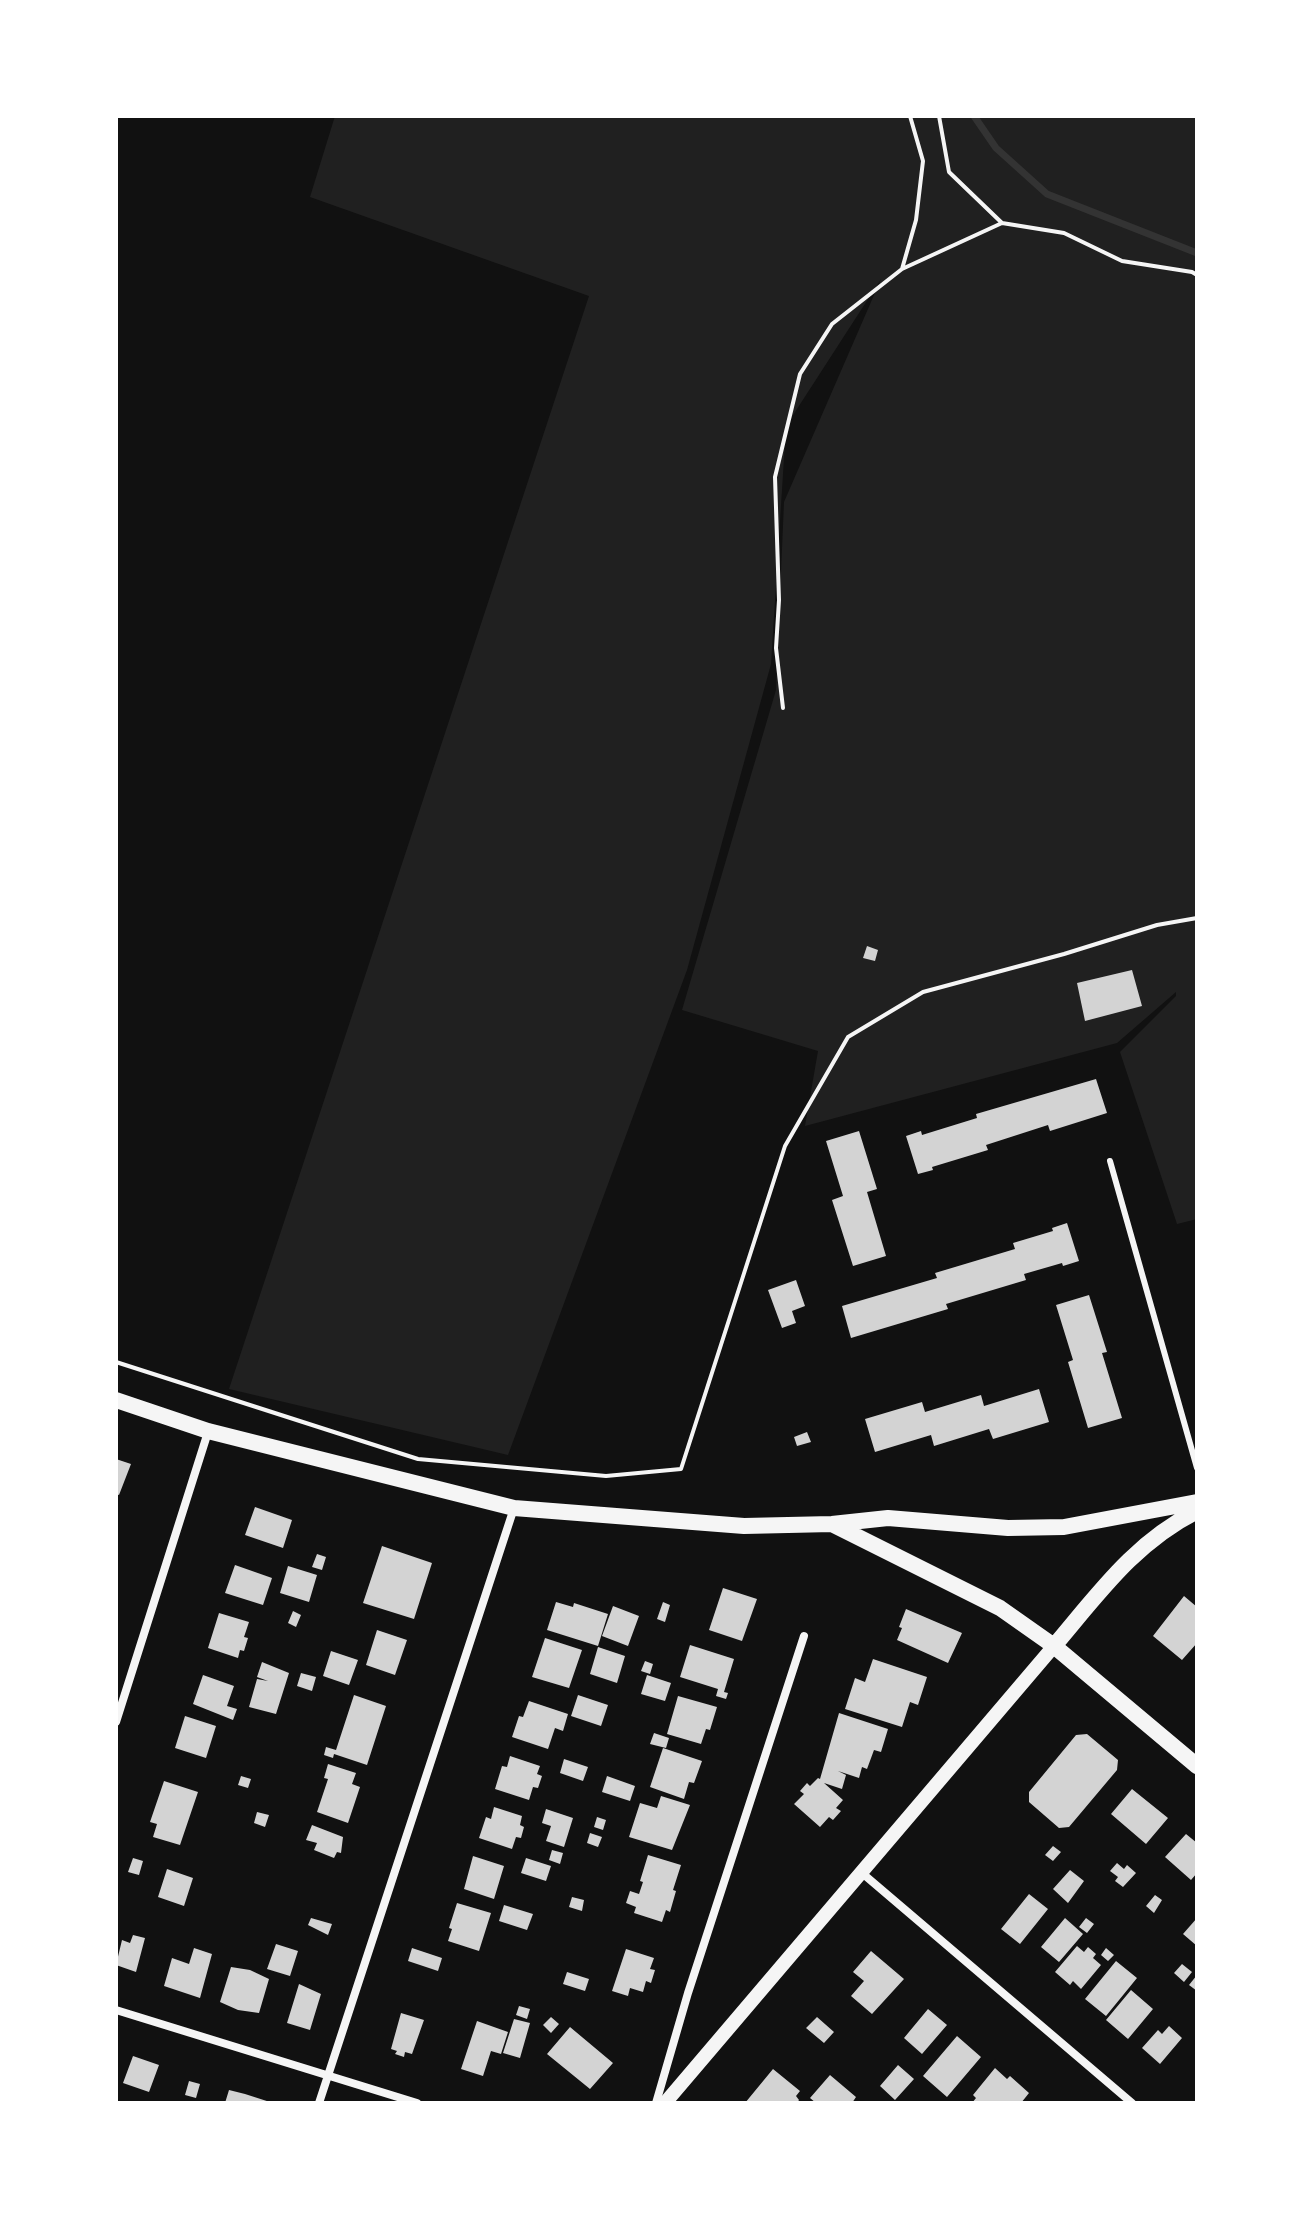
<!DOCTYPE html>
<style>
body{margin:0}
#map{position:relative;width:1313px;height:2219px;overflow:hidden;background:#111;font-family:Quicksand,sans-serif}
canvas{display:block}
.frame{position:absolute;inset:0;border:118px solid #fff;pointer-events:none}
</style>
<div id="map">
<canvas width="1313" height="2219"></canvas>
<div class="frame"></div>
</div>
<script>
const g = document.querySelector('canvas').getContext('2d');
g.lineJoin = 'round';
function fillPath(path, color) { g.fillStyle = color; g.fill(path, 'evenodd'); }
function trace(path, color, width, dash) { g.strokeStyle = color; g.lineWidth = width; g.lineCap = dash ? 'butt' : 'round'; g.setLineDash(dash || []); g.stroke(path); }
fillPath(new Path2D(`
 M 335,116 L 1197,116 L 1197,1219 L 1177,1224 L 1120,1052 L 1176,996 L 1176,992 L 1117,1043 L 805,1126 L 818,1051 L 682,1010 L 776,690 L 784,502 L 881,279 L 786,426 L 771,664 L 687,970 L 508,1455 L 229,1389 L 589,296 L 310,197 Z`), '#202020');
trace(new Path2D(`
 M 974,116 L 996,148 L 1047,194 L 1197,253`), '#333', 7);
fillPath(new Path2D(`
 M 867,946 L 878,950 L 875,961 L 863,958 Z
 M 1132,970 L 1142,1006 L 1085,1021 L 1077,983 Z
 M 1096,1079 L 1107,1113 L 1050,1131 L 1048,1125 L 986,1145 L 988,1150 L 932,1167 L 933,1170 L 918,1174 L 906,1136 L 921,1131 L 922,1135 L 977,1118 L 976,1114 Z
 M 859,1131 L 877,1189 L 867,1192 L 886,1256 L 853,1266 L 832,1200 L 843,1196 L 826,1141 Z
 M 1067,1223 L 1079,1261 L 1063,1266 L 1062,1263 L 1024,1274 L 1026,1280 L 946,1304 L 948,1309 L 851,1338 L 842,1306 L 937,1278 L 935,1273 L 1015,1249 L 1013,1243 L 1053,1231 L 1052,1228 Z
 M 796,1280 L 805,1306 L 792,1311 L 796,1323 L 782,1328 L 768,1290 Z
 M 1089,1295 L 1107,1352 L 1102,1353 L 1122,1418 L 1088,1428 L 1068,1362 L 1073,1360 L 1056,1305 Z
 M 1039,1389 L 1049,1422 L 993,1439 L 989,1429 L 934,1446 L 931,1435 L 875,1452 L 865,1419 L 922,1402 L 925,1412 L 981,1395 L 984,1406 Z
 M 807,1432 L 811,1442 L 797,1446 L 794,1437 Z
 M 116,1459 L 131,1464 L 119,1495 L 116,1494 Z
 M 255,1507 L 292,1520 L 283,1548 L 245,1535 Z
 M 382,1546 L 432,1563 L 414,1619 L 363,1603 Z
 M 317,1554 L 326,1557 L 322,1570 L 312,1567 Z
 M 235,1565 L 272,1578 L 263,1605 L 225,1593 Z
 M 288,1566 L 317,1575 L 309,1602 L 280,1593 Z
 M 723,1588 L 757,1599 L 742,1641 L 709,1630 Z
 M 1184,1596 L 1197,1607 L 1197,1643 L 1182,1660 L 1153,1636 Z
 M 556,1602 L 573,1607 L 574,1603 L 608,1614 L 598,1646 L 547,1630 Z
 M 663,1602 L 670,1605 L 665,1622 L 657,1619 Z
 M 613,1606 L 639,1616 L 628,1646 L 602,1636 Z
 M 906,1609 L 962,1633 L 948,1663 L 897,1640 L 902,1628 L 899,1627 Z
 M 293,1611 L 301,1615 L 296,1627 L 288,1623 Z
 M 219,1613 L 249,1622 L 244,1637 L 248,1638 L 244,1651 L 240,1650 L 238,1658 L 208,1648 Z
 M 377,1630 L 407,1640 L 395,1675 L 366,1665 Z
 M 545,1638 L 582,1650 L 569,1688 L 532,1677 Z
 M 690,1645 L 734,1659 L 724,1692 L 728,1693 L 726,1699 L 716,1696 L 718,1689 L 680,1677 Z
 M 598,1647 L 625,1656 L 617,1683 L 590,1674 Z
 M 331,1651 L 358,1660 L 349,1685 L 323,1676 Z
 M 873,1659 L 927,1677 L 918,1705 L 910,1702 L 902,1727 L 845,1709 L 855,1678 L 865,1682 Z
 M 645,1661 L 653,1664 L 650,1674 L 641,1671 Z
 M 262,1662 L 289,1673 L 276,1714 L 249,1707 L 257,1679 L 268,1681 L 257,1677 Z
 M 301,1673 L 316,1677 L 312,1691 L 297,1686 Z
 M 203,1675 L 234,1686 L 227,1706 L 237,1709 L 233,1720 L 193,1704 Z
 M 647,1675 L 671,1683 L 665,1701 L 641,1694 Z
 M 354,1695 L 386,1706 L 367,1765 L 334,1754 L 333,1758 L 324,1755 L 326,1747 L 336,1750 Z
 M 578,1695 L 608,1705 L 601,1726 L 571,1716 Z
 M 678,1696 L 717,1707 L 710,1730 L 706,1729 L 701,1744 L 667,1734 Z
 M 529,1701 L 568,1714 L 563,1731 L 555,1728 L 548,1749 L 512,1737 L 519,1716 L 523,1717 Z
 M 839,1713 L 888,1729 L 881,1752 L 874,1750 L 867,1769 L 862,1767 L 859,1778 L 838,1771 L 846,1775 L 842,1789 L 824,1783 L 843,1800 L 836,1808 L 841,1811 L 833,1820 L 829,1817 L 820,1827 L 794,1804 L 804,1794 L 800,1791 L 807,1783 L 810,1786 L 818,1778 L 820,1779 Z
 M 185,1716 L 216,1726 L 206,1758 L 175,1748 Z
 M 654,1733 L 669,1738 L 666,1748 L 650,1744 Z
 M 1087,1734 L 1118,1760 L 1117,1770 L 1069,1827 L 1059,1828 L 1029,1802 L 1029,1792 L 1076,1735 Z
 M 663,1748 L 702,1761 L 694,1783 L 689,1782 L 684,1799 L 650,1787 Z
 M 510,1756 L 540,1766 L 537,1774 L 542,1776 L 538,1788 L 533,1787 L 529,1800 L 495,1789 L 502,1766 L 507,1767 Z
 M 564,1759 L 588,1767 L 583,1781 L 560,1773 Z
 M 328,1764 L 356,1773 L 352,1784 L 360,1787 L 348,1823 L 317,1812 L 328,1779 L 324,1778 Z
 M 241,1776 L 251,1779 L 248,1788 L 238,1785 Z
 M 607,1776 L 635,1786 L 630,1801 L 602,1792 Z
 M 164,1781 L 198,1792 L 180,1845 L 153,1837 L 157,1824 L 150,1822 Z
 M 1132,1789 L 1168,1818 L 1146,1844 L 1111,1814 Z
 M 661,1796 L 690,1805 L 672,1850 L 629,1837 L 640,1803 L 657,1808 Z
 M 494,1807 L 522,1816 L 520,1825 L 524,1827 L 521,1838 L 516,1837 L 512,1849 L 479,1838 L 486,1817 L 491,1819 Z
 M 546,1809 L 573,1818 L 564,1847 L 546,1841 L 551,1826 L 542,1823 Z
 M 257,1812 L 269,1815 L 265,1827 L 254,1823 Z
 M 597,1817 L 606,1820 L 603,1830 L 594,1827 Z
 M 312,1825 L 343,1837 L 341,1853 L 337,1852 L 334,1858 L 314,1850 L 317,1843 L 306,1840 Z
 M 590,1833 L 602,1837 L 598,1847 L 587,1843 Z
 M 1186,1834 L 1197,1843 L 1197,1873 L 1191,1880 L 1165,1857 Z
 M 1053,1846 L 1061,1852 L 1053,1861 L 1045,1855 Z
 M 552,1850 L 563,1853 L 560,1864 L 549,1860 Z
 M 648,1855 L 681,1865 L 673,1890 L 676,1891 L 670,1912 L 666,1910 L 662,1922 L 634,1913 L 636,1907 L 626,1903 L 630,1891 L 639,1894 L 643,1882 L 640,1881 Z
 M 473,1856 L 504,1866 L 494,1899 L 464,1889 Z
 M 133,1858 L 143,1861 L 139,1875 L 128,1872 Z
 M 526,1858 L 551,1866 L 546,1881 L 521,1873 Z
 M 1117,1863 L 1124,1869 L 1127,1865 L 1136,1873 L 1123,1887 L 1115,1881 L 1118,1877 L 1110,1871 Z
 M 167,1869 L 193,1878 L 184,1906 L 158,1897 Z
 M 1070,1870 L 1084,1881 L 1068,1903 L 1053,1889 Z
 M 1029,1894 L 1048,1909 L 1020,1944 L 1001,1929 Z
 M 1155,1895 L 1162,1900 L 1154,1913 L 1146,1906 Z
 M 572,1897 L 584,1900 L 582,1911 L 569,1907 Z
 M 457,1903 L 491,1913 L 479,1951 L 448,1941 L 452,1929 L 449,1928 Z
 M 504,1905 L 533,1914 L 527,1930 L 499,1921 Z
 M 311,1918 L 332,1924 L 328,1935 L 308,1925 Z
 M 1065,1918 L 1083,1934 L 1059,1962 L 1041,1947 Z
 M 1086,1918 L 1094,1924 L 1087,1933 L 1079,1927 Z
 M 1197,1918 L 1197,1946 L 1183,1934 Z
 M 133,1935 L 145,1938 L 136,1972 L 116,1965 L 122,1940 L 130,1943 Z
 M 276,1944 L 298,1951 L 290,1976 L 267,1969 Z
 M 1077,1946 L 1084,1952 L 1088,1947 L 1096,1954 L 1093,1958 L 1101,1965 L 1081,1989 L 1073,1981 L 1070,1985 L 1055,1972 Z
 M 194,1948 L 212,1954 L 200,1998 L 164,1986 L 172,1958 L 189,1964 Z
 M 412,1948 L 442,1958 L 438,1971 L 408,1961 Z
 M 1106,1948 L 1114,1955 L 1108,1961 L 1101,1955 Z
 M 626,1949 L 654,1958 L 650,1969 L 655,1970 L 651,1983 L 646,1981 L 643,1992 L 630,1988 L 628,1996 L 612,1991 Z
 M 871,1951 L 904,1979 L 872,2014 L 851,1996 L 864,1981 L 853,1972 Z
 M 1116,1961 L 1137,1978 L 1106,2016 L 1085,1999 Z
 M 1182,1964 L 1192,1972 L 1184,1982 L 1174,1973 Z
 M 231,1967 L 250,1970 L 269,1979 L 259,2013 L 238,2010 L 220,2002 Z
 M 567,1972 L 589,1979 L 585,1991 L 563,1984 Z
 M 1197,1975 L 1197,1991 L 1189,1985 Z
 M 299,1984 L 321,1994 L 310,2030 L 287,2023 Z
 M 1131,1990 L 1153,2009 L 1128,2039 L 1106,2020 Z
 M 519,2006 L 530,2009 L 527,2019 L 516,2015 Z
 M 928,2009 L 947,2025 L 922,2054 L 904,2038 Z
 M 401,2013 L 424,2020 L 412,2054 L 405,2052 L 404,2057 L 395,2054 L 397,2051 L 391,2049 Z
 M 551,2017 L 559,2024 L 551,2033 L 543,2025 Z
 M 817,2017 L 834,2032 L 824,2043 L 806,2028 Z
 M 514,2019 L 530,2023 L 520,2058 L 503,2053 Z
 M 477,2021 L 508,2032 L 501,2054 L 491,2051 L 483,2076 L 461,2069 Z
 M 1169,2026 L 1182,2038 L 1160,2064 L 1142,2048 L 1158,2030 L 1162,2034 Z
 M 570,2027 L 613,2063 L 590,2089 L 547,2054 Z
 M 957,2036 L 981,2057 L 947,2097 L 923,2076 Z
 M 133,2056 L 159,2065 L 149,2092 L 123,2083 Z
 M 898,2065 L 914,2079 L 895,2100 L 880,2086 Z
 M 995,2068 L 1007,2079 L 1010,2076 L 1029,2093 L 1021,2103 L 972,2103 L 976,2098 L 973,2095 Z
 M 773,2069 L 800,2091 L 796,2096 L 799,2100 L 797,2103 L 745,2103 Z
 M 830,2075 L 856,2097 L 852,2103 L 816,2103 L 810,2098 Z
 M 189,2081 L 200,2084 L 196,2098 L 185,2095 Z
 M 229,2090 L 245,2094 L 273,2103 L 225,2103 Z`), '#d3d3d3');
trace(new Path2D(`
 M 939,116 L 949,172 L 1002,223 L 1064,233 L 1122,261 L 1192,272 L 1197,275
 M 902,269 L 916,220 L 923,161 L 910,116
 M 783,708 L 776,648 L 779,600 L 775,477 L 800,374 L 832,324 L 902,269 L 1002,223
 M 116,1362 L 418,1459 L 606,1476 L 681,1469 L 785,1146 L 848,1037 L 923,992 L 1064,954 L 1157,925 L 1197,918`), '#f5f5f5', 4);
trace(new Path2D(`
 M 1110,1161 L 1197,1468`), '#f5f5f5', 6);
trace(new Path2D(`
 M 116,1722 L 208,1432
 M 862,1873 L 1132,2103
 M 116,2010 L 417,2103
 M 319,2103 L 514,1508
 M 656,2103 L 688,1993 L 804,1636`), '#f5f5f5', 8);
trace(new Path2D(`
 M 665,2103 L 1054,1646`), '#f5f5f5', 14);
trace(new Path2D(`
 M 116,1400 L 208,1431 L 514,1508 L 744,1526 L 832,1524 L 888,1518 L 1008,1528 L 1064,1527 L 1197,1502
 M 834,1525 L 1000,1608 L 1054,1646 L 1197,1766
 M 1054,1646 C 1099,1593 1134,1543 1197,1511`), '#f5f5f5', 16);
</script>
